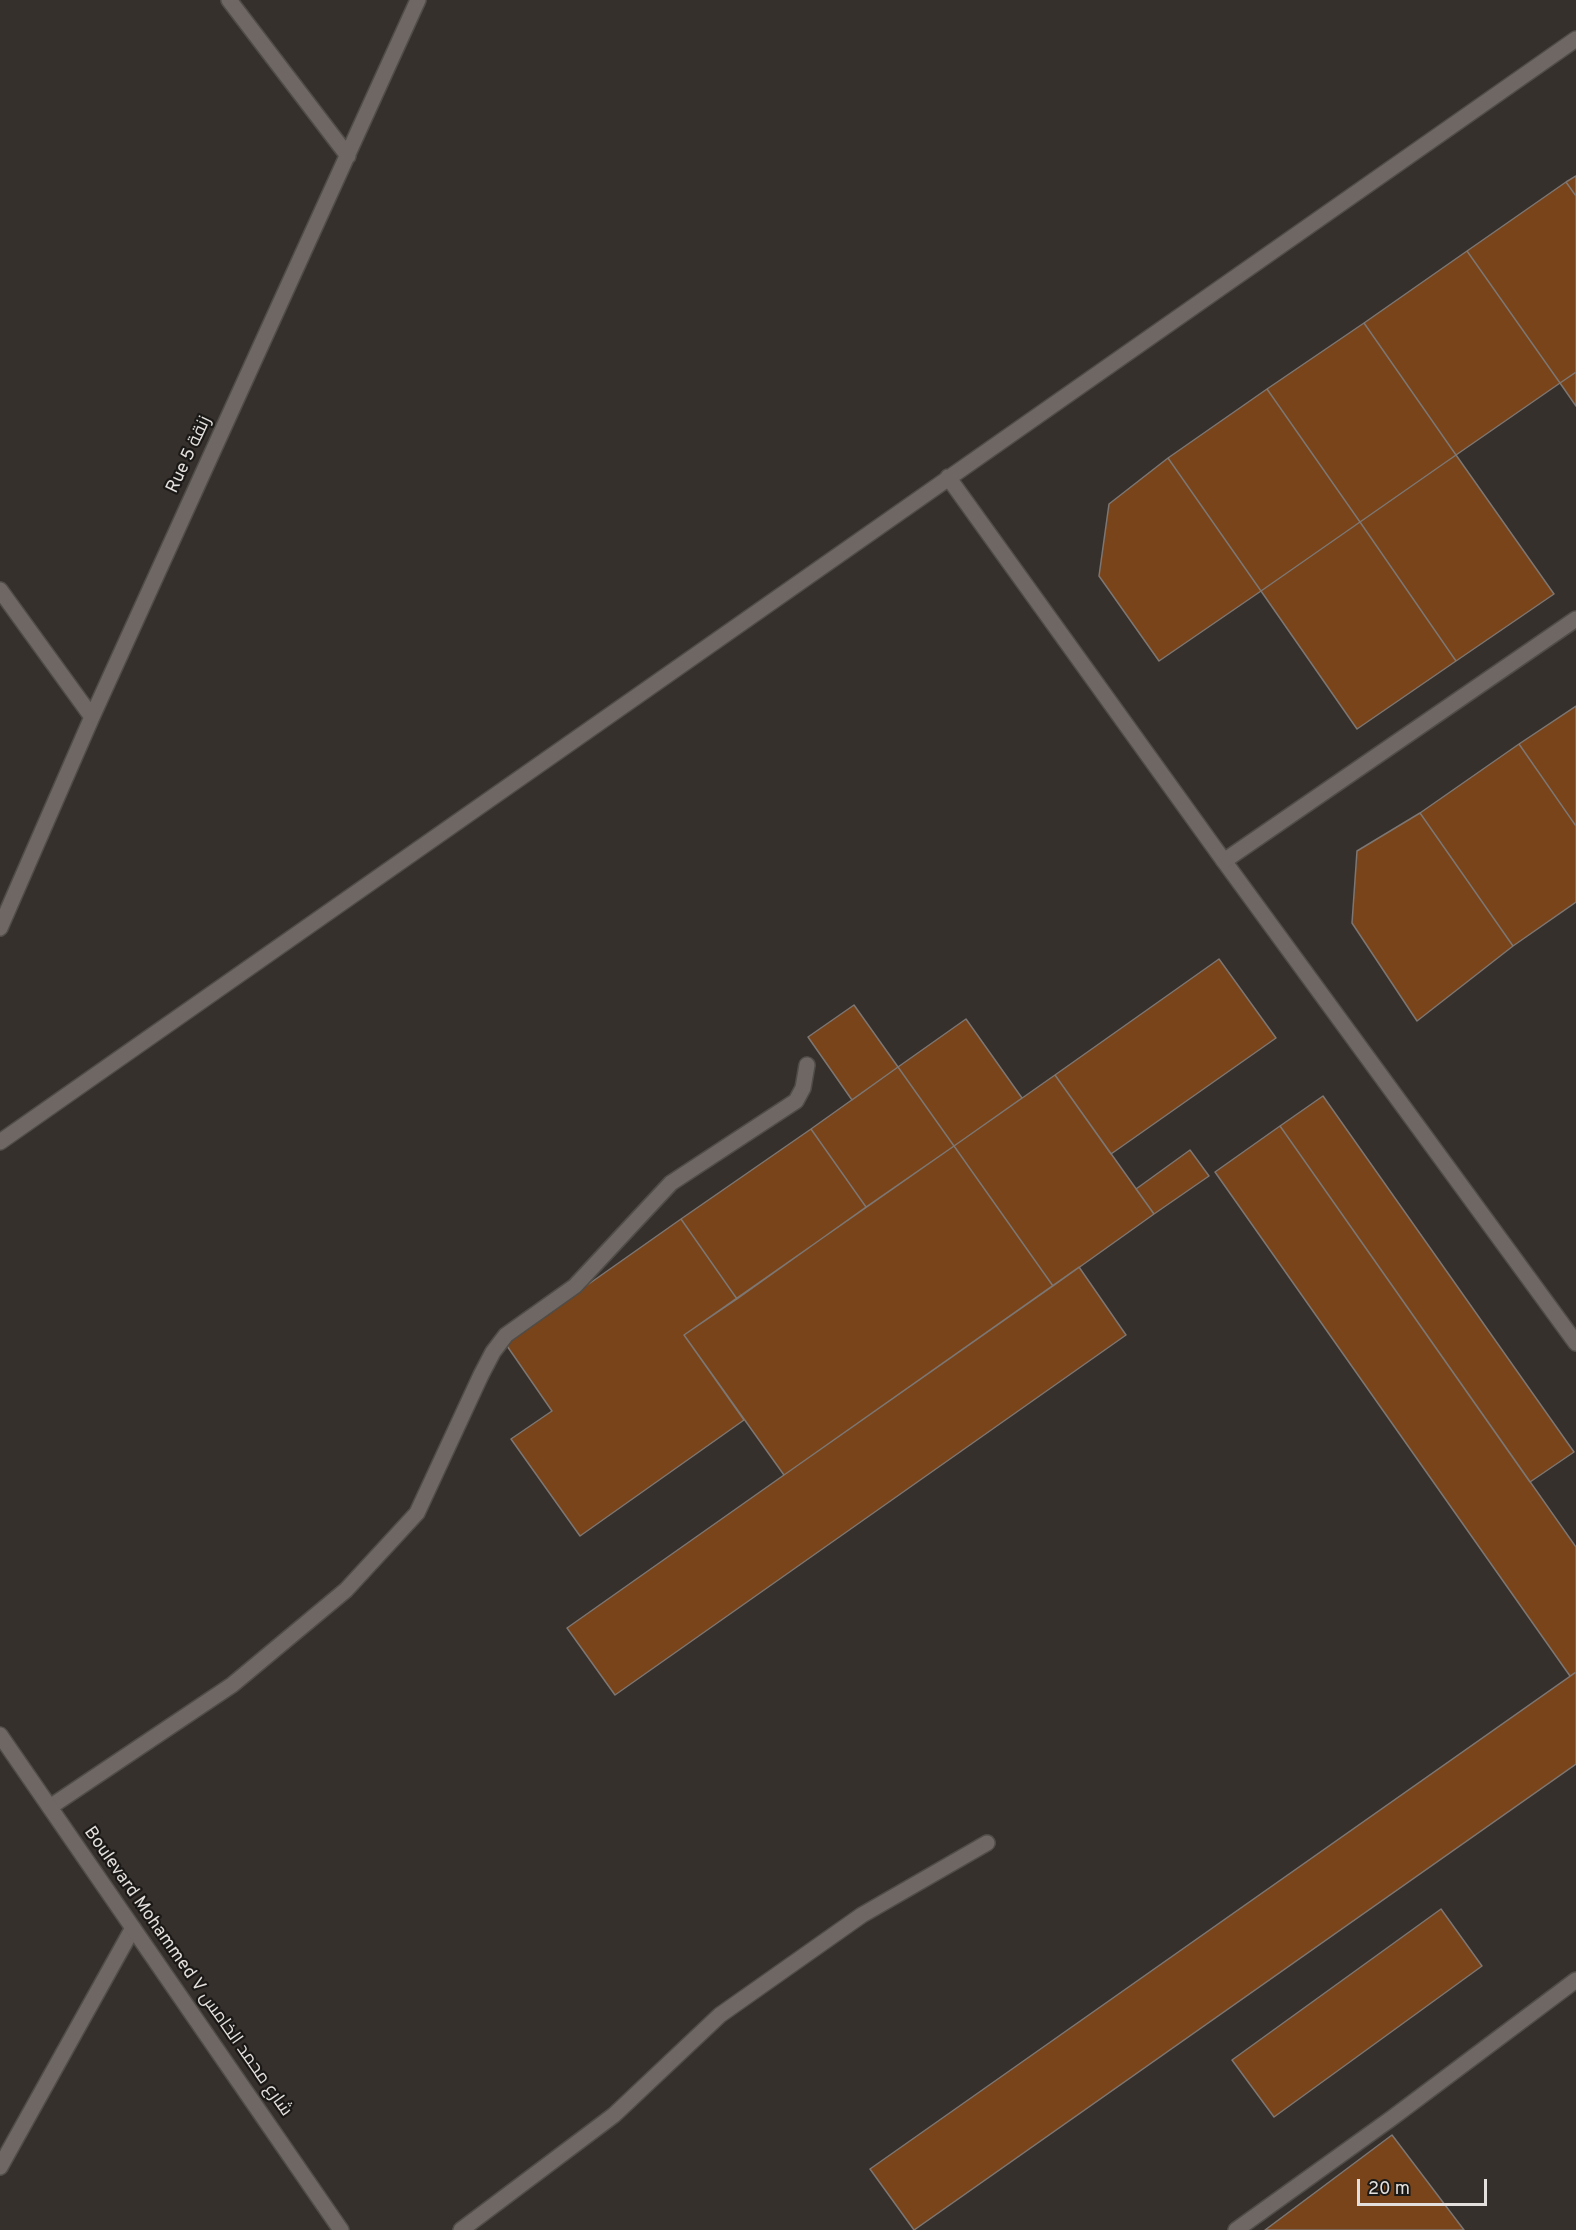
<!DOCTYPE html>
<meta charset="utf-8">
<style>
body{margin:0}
#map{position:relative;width:1576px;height:2230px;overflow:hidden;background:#36302c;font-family:Overpass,sans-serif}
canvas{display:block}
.scale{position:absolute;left:1357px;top:2179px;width:130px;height:27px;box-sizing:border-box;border:3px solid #e3dfdc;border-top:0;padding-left:8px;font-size:18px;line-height:21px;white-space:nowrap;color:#e3dfdc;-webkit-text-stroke:4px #1b1917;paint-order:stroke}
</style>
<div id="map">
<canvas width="1576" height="2230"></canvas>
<div class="scale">20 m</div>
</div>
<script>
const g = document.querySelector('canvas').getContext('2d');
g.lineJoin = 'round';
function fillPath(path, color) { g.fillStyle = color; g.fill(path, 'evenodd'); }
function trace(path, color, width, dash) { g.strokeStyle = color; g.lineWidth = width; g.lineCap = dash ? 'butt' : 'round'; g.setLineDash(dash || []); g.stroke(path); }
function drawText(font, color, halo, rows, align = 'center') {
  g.font = font + ' Overpass,Cairo,sans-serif'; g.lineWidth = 4.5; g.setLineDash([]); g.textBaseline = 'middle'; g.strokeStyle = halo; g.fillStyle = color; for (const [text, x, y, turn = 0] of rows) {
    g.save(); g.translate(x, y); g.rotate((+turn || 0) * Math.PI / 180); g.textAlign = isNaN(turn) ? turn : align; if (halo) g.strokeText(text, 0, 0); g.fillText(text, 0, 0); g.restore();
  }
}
const building = new Path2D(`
 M 1576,176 L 1576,196 L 1566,182 Z
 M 1566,182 L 1576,196 L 1576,372 L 1560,383 L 1467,251 Z
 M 1467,251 L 1560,383 L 1456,455 L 1364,323 Z
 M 1364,323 L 1456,455 L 1360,522 L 1267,389 Z
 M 1576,372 L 1576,406 L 1560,383 Z
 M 1267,389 L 1360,522 L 1261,591 L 1168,458 Z
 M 1456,455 L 1554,594 L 1456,661 L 1360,522 Z
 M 1168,458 L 1261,591 L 1159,661 L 1099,576 L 1109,504 Z
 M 1360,522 L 1456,661 L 1357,729 L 1261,591 Z
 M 1576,706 L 1576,826 L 1519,744 Z
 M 1519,744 L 1576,826 L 1576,902 L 1513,946 L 1420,813 Z
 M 1420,813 L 1513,946 L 1417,1021 L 1352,923 L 1357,851 Z
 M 1219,959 L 1276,1038 L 1111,1154 L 1055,1075 Z
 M 854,1005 L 898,1067 L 852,1100 L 808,1037 Z
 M 966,1019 L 1022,1098 L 954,1146 L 898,1067 Z
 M 898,1067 L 954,1146 L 866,1207 L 811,1129 Z
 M 1055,1075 L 1154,1214 L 1053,1286 L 954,1146 Z
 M 1323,1096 L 1574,1452 L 1530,1482 L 1280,1126 Z
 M 1280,1126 L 1576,1547 L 1576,1672 L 1570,1676 L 1215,1172 Z
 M 811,1129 L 866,1207 L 737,1299 L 681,1219 Z
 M 954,1146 L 1053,1286 L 784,1475 L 684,1335 Z
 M 1190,1150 L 1209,1176 L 1154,1214 L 1136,1189 Z
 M 681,1219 L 737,1299 L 684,1335 L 744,1420 L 580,1536 L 511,1439 L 552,1411 L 505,1343 Z
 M 1079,1267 L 1126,1335 L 615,1695 L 567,1628 Z
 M 1576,1672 L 1576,1764 L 914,2230 L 870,2169 Z
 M 1441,1909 L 1482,1966 L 1274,2117 L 1232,2060 Z
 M 1392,2135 L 1464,2230 L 1265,2230 Z`);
fillPath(building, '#794419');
trace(building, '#7d7672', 1.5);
const lane = new Path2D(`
 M 1224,861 L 1576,1343
 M 50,1807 L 232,1685 L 346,1590 L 417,1513 L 481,1375 L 493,1352 L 506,1335 L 575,1286 L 671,1183 L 796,1101 L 803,1088 L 807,1065
 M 0,2167 L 133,1928
 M 461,2230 L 614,2115 L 720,2015 L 862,1915 L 987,1843
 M 1236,2230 L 1392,2118 L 1576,1980`);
const street = new Path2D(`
 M 229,0 L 348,156
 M 948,477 L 1224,861 L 1576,619
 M 0,590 L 92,717
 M 0,928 L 92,717 L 418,0
 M 0,1142 L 1576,39`);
const secondary = new Path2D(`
 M 0,1735 L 341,2230`);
trace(lane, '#504c48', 18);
trace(street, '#504c48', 18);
trace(secondary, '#504c48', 18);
trace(lane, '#6e6763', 15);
trace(street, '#6e6763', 15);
trace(secondary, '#6e6763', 15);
drawText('18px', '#e3dfdc', '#1b1917', [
 ["Rue 5 زنقة",190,455,-65],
 ["Boulevard Mohammed V شارع محمد الخامس",187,1972,55]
]);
</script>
